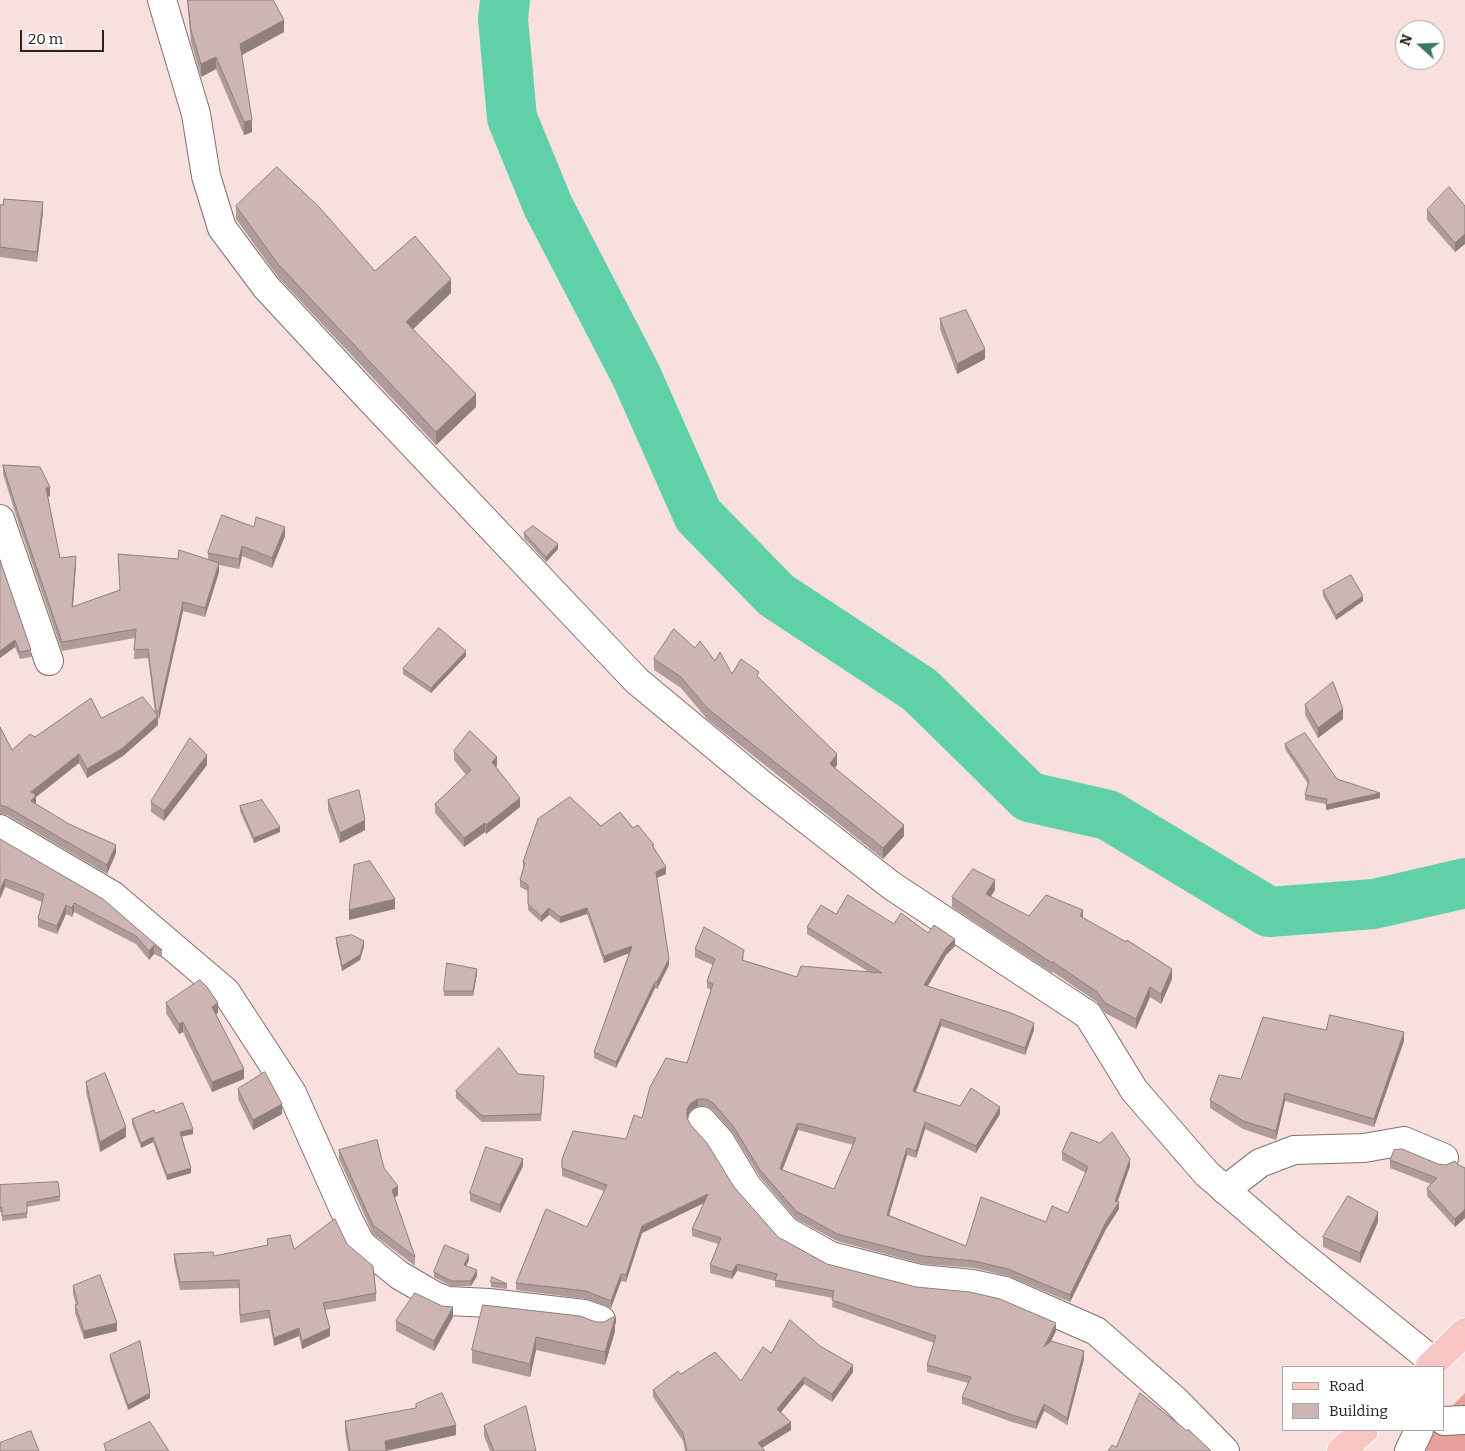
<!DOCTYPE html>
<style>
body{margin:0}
#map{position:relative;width:1465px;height:1451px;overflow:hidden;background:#f7e0de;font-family:Bitter,serif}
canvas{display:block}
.legend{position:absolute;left:1282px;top:1366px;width:162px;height:65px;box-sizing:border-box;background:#fff;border:1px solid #aaa6a6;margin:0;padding:6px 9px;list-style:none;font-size:15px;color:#2a2121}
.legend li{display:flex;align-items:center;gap:10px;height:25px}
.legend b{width:25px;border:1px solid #aaa6a6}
.north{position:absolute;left:1395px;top:20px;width:50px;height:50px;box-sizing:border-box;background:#fff;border:1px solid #aaa6a6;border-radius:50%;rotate:290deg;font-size:14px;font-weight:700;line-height:20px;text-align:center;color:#2a2121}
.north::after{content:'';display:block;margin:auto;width:18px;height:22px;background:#3c7761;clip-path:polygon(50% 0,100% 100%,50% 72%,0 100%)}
.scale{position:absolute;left:20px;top:30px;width:84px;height:22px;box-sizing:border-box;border:2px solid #2a2121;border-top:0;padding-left:6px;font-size:15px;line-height:18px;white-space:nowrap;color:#2a2121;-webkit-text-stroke:4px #fff;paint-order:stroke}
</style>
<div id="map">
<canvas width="1465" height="1451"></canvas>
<ul class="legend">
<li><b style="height:6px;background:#f8c5c2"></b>Road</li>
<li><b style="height:14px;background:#ccb5b3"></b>Building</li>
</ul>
<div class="north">N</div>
<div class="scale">20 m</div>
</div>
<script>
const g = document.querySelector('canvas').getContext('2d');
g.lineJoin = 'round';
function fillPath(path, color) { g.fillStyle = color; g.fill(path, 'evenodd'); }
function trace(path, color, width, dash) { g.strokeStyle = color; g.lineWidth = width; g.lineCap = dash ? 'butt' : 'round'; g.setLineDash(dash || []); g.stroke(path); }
fillPath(new Path2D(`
 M 1465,1393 L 1465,1451 L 1405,1451 L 1427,1430 L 1444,1430 L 1444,1414 Z`), '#e8a09c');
trace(new Path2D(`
 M 505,0 L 503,19 L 512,118 L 548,206 L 636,375 L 698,515 L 776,595 L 920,690 L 1029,797 L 1108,815 L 1269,912 L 1374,904 L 1465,883`), '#60d0a8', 50);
const minor = new Path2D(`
 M 162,0 L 196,114 L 206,176 L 222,228 L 266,287 L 370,399 L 637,681 L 760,783 L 892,886 L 1088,1015 L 1134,1090 L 1207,1174 L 1294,1249 L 1434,1362
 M 0,519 L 49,661
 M 0,829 L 112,895 L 226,992 L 292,1093 L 349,1221 L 361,1244 L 399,1275 L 435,1296 L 448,1301 L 489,1303 L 584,1314 L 601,1320
 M 702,1121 L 720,1141 L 747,1186 L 786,1231 L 831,1256 L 920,1279 L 972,1284 L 1005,1291 L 1096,1331 L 1176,1401 L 1225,1451
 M 1225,1190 L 1260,1163 L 1294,1150 L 1364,1148 L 1404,1141 L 1444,1158
 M 1444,1421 L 1465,1420
 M 1409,1451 L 1419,1430`);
const major = new Path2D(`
 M 1429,1367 L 1465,1332
 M 1341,1451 L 1364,1430`);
trace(minor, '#84706e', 30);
trace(major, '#fff', 30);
trace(minor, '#fff', 28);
trace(major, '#f8c5c2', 28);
fillPath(new Path2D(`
 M 187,0 L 273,0 L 284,32 L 242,55 L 252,132 L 244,135 L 216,69 L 201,77 L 191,42 Z
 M 0,205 L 43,212 L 37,262 L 0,257 Z
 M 236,206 L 375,271 L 451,293 L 413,329 L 476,407 L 436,445 L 278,277 L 236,219 Z
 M 1465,206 L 1465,244 L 1455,252 L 1427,220 L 1427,210 Z
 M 940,319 L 985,359 L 957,374 L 940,329 Z
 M 3,465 L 50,496 L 48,497 L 60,558 L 76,565 L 73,607 L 119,590 L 178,559 L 208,559 L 208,553 L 254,527 L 285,536 L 272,568 L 242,556 L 239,569 L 219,565 L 219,572 L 205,617 L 183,611 L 158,720 L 158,725 L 123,756 L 87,778 L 79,763 L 36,797 L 35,804 L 116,853 L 107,874 L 7,815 L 0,814 L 0,727 L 12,750 L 35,737 L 101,718 L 155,712 L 148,658 L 134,659 L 135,638 L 62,651 L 18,522 L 3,474 Z
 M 524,533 L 558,549 L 546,562 L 524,538 Z
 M 0,560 L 31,650 L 31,657 L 20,659 L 15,647 L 0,658 Z
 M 1323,591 L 1363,601 L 1336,620 L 1323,596 Z
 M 695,648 L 715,661 L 732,674 L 759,678 L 837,765 L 835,768 L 904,836 L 883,859 L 707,719 L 681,688 L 654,670 L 654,659 Z
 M 466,656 L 431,693 L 403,674 L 403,669 Z
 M 1305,705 L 1343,719 L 1318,738 L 1305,715 Z
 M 1285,744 L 1337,779 L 1380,798 L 1326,810 L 1326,804 L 1305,800 L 1305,795 L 1308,784 L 1285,749 Z
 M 454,751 L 497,766 L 496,767 L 520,807 L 486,834 L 485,832 L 464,847 L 435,813 L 435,804 L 466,775 L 454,760 Z
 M 207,765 L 164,821 L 151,812 L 151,802 Z
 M 328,800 L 365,830 L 340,843 L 328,810 Z
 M 240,806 L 280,832 L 254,843 L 240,811 Z
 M 633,828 L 654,848 L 666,874 L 657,878 L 669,965 L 657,989 L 655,988 L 616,1068 L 594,1058 L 594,1052 L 629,953 L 604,963 L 587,914 L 560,923 L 549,915 L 541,922 L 528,910 L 528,891 L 520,887 L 520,880 L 523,869 L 523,862 Z
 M 0,839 L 162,950 L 162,958 L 154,954 L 149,960 L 136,944 L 74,912 L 72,917 L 66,914 L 57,934 L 38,927 L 38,919 L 42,902 L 5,887 Z
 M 995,890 L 990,897 L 1029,916 L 1083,918 L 1172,979 L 1161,1004 L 1150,997 L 1136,1029 L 1105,1013 L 1097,1002 L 1053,972 L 1052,973 L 952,907 L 952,897 Z
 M 836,914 L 894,924 L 928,933 L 955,946 L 946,955 L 928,986 L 1034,1030 L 1025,1055 L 941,1026 L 916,1092 L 960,1106 L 1000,1114 L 976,1153 L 925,1129 L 916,1158 L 907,1155 L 889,1215 L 966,1246 L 1046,1222 L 1068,1213 L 1086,1173 L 1062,1160 L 1062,1152 L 1130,1166 L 1118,1201 L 1119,1209 L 1106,1229 L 1070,1302 L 1008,1276 L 974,1268 L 923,1264 L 837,1241 L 796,1219 L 760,1177 L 733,1133 L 713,1110 L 706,1106 L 698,1106 L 691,1110 L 687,1118 L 690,1124 L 734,1187 L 778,1237 L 827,1264 L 1056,1331 L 1051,1341 L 1084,1359 L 1067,1425 L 1044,1411 L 1036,1429 L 1012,1422 L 962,1404 L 962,1397 L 968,1383 L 927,1372 L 927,1365 L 934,1343 L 832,1307 L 833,1298 L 775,1287 L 775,1281 L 737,1271 L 732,1279 L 710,1273 L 710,1265 L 718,1244 L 692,1236 L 692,1229 L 704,1203 L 642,1233 L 626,1282 L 621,1281 L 611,1308 L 586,1299 L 516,1290 L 516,1283 L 587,1227 L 604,1191 L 562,1176 L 562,1159 L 626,1139 L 687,1063 L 711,990 L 707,988 L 707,981 L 713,965 L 695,957 L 695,949 L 744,957 L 743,960 L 797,977 L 869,972 L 807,934 L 807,927 ZM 798,1130 L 853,1145 L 834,1189 L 782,1170 Z
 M 336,938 L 364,946 L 360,960 L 342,971 L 336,943 Z
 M 477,974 L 473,996 L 444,996 L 444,991 Z
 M 166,1003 L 218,1013 L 216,1014 L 244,1079 L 212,1092 L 183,1032 L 179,1034 L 166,1013 Z
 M 1326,1030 L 1404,1041 L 1374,1127 L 1285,1101 L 1276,1140 L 1243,1129 L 1210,1108 L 1210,1100 L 1241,1079 Z
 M 518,1074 L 544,1083 L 541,1121 L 482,1122 L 456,1098 L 456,1091 Z
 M 86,1082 L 126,1137 L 100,1152 L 86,1092 Z
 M 238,1089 L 282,1114 L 253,1130 L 238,1099 Z
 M 155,1113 L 193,1134 L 182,1136 L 191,1173 L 167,1180 L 153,1142 L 141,1148 L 132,1124 L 132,1119 Z
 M 339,1150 L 384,1168 L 398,1195 L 394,1198 L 415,1257 L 415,1266 L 373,1234 L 339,1159 Z
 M 1390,1160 L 1446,1165 L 1457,1164 L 1465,1168 L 1465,1218 L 1455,1227 L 1427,1196 L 1427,1188 L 1431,1184 L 1390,1168 Z
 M 523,1166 L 500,1213 L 470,1201 L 470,1193 Z
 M 0,1185 L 60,1196 L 60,1201 L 27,1207 L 27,1218 L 2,1221 L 2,1212 L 0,1212 Z
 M 1378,1222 L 1360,1263 L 1323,1247 L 1323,1237 Z
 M 267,1239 L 294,1249 L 347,1244 L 376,1293 L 376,1301 L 325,1310 L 330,1336 L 302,1349 L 299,1336 L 274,1346 L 269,1318 L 240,1323 L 239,1288 L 180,1290 L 174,1262 L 174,1254 L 214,1256 L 267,1245 Z
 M 469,1260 L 466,1266 L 477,1276 L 471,1286 L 451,1286 L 434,1277 L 434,1272 Z
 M 491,1282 L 507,1284 L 507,1289 L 491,1287 Z
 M 73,1286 L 117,1331 L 84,1339 L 75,1313 L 75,1305 L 76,1305 L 73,1294 Z
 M 483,1305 L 615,1331 L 605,1365 L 536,1350 L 530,1377 L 472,1363 L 472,1350 Z
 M 453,1317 L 434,1351 L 396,1331 L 396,1321 Z
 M 820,1346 L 853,1372 L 832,1402 L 804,1384 L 781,1412 L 791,1430 L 762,1448 L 765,1451 L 685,1451 L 683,1441 L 653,1397 L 653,1390 L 681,1374 L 741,1381 L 771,1353 Z
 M 110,1355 L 150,1398 L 128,1410 L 110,1360 Z
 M 345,1421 L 456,1435 L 386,1451 L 348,1451 L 345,1431 Z
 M 484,1426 L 536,1451 L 490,1451 L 484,1436 Z`), '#af9c9a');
fillPath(new Path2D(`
 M 284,20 L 284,32 L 240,56 L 240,44 Z
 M 216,57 L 216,69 L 201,77 L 201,64 Z
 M 252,120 L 252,132 L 244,135 L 244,122 Z
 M 43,202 L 43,212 L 37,262 L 37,252 Z
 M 1465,234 L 1465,244 L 1455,252 L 1455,243 Z
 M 451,279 L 451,293 L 406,336 L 406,322 Z
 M 985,349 L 985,359 L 957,374 L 957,364 Z
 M 476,394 L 476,407 L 436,445 L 436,432 Z
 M 50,487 L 50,496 L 46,497 L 46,488 Z
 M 285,527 L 285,536 L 272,568 L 272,558 Z
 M 558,544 L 558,549 L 546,562 L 546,557 Z
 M 242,546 L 242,556 L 239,569 L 239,559 Z
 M 76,556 L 76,565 L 72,616 L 72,607 Z
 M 219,563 L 219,572 L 205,617 L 205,608 Z
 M 1363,596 L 1363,601 L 1336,620 L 1336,615 Z
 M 183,602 L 183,611 L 159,720 L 159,711 Z
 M 15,640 L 15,647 L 0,658 L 0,651 Z
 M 466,651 L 466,656 L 431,693 L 431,688 Z
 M 1343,709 L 1343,719 L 1318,738 L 1318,728 Z
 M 158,716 L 158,725 L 123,756 L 87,778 L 87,769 Z
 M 79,754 L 79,763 L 36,797 L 36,804 L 31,809 L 31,792 Z
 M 837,754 L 837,765 L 830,775 L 830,764 Z
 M 207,755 L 207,765 L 164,821 L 164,811 Z
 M 497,757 L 497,766 L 492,771 L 492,762 Z
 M 1380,793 L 1380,798 L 1326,810 L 1326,805 Z
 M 520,798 L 520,807 L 486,834 L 486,825 Z
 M 365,820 L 365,830 L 340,843 L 340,833 Z
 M 485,823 L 485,832 L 464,847 L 464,838 Z
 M 904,825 L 904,836 L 883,859 L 883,848 Z
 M 280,827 L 280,832 L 254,843 L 254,838 Z
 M 116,845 L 116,853 L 107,874 L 107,865 Z
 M 666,867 L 666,874 L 656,878 L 656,872 Z
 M 5,879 L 5,887 L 0,899 L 0,890 Z
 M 995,880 L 995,890 L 986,904 L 986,894 Z
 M 395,899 L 395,909 L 349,920 L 349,910 Z
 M 74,903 L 74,912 L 72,917 L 72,908 Z
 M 66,905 L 66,914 L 57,934 L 57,926 Z
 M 549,908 L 549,915 L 541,922 L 541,916 Z
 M 587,908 L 587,914 L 560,923 L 560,917 Z
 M 1083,910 L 1083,920 L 1080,916 Z
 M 955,939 L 955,946 L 946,955 L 924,992 L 924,985 L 946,948 Z
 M 364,941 L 364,946 L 360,960 L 342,971 L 342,966 Z
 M 154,945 L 154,954 L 149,960 L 149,951 Z
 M 632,946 L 632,952 L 604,963 L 604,956 Z
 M 669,959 L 669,965 L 657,989 L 657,982 Z
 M 477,969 L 477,974 L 473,996 L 473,991 Z
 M 1172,969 L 1172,979 L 1161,1004 L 1161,994 Z
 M 655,982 L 655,988 L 616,1068 L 616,1062 Z
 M 1150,987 L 1150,997 L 1136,1029 L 1136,1019 Z
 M 218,1003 L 218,1013 L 212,1016 L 212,1007 Z
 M 941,1019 L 941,1026 L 913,1098 L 913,1091 Z
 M 183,1022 L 183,1032 L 179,1034 L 179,1024 Z
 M 1034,1023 L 1034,1030 L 1025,1055 L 1025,1048 Z
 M 1404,1032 L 1404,1041 L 1374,1127 L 1374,1119 Z
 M 244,1069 L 244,1079 L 212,1092 L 212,1082 Z
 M 1285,1093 L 1285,1101 L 1276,1140 L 1276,1131 Z
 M 698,1099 L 698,1106 L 691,1110 L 687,1117 L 687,1109 L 691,1103 Z
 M 282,1104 L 282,1114 L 253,1130 L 253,1120 Z
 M 1000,1107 L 1000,1114 L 976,1153 L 976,1146 Z
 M 925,1122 L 925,1129 L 916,1158 L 916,1151 Z
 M 798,1123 L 798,1130 L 780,1176 L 780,1169 Z
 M 126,1127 L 126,1137 L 100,1152 L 100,1142 Z
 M 193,1129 L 193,1134 L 180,1137 L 180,1132 Z
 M 153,1137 L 153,1142 L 141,1148 L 141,1143 Z
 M 907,1148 L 907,1155 L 887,1222 L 887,1215 Z
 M 523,1159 L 523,1166 L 500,1213 L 500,1205 Z
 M 1130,1159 L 1130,1166 L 1115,1208 L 1115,1201 Z
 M 191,1168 L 191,1173 L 167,1180 L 167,1175 Z
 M 398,1186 L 398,1195 L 392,1200 L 392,1190 Z
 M 708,1194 L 708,1201 L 642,1233 L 626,1282 L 626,1275 L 642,1226 Z
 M 1119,1202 L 1119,1209 L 1106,1229 L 1070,1302 L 1070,1295 L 1106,1222 Z
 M 1465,1209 L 1465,1218 L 1455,1227 L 1455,1219 Z
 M 1378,1212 L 1378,1222 L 1360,1263 L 1360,1253 Z
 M 469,1255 L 469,1260 L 464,1270 L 464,1265 Z
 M 737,1264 L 737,1271 L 732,1279 L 732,1272 Z
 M 477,1270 L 477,1276 L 471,1286 L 471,1281 Z
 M 621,1274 L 621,1281 L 611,1308 L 611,1301 Z
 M 453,1307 L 453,1317 L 434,1351 L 434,1341 Z
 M 615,1318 L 615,1331 L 605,1365 L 605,1352 Z
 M 117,1323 L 117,1331 L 84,1339 L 84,1331 Z
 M 1056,1323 L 1056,1331 L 1044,1355 L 1044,1347 Z
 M 299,1328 L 299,1336 L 274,1346 L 274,1338 Z
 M 330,1328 L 330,1336 L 302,1349 L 302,1341 Z
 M 536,1337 L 536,1350 L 530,1377 L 530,1364 Z
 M 1084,1351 L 1084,1359 L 1067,1425 L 1067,1418 Z
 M 853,1365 L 853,1372 L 832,1402 L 832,1394 Z
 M 804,1377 L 804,1384 L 777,1417 L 777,1409 Z
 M 150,1393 L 150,1398 L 128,1410 L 128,1405 Z
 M 1044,1404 L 1044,1411 L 1036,1429 L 1036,1422 Z
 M 791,1422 L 791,1430 L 758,1450 L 758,1443 Z
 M 456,1425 L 456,1435 L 385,1451 L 385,1441 Z`), '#8f7f7d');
const building = new Path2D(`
 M 188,0 L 273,0 L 284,20 L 240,44 L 252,120 L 244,122 L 216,57 L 201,64 L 191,30 Z
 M 277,167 L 320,208 L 375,271 L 415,236 L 451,279 L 406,322 L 476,394 L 436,432 L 278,264 L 236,206 Z
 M 1449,187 L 1465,206 L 1465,234 L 1455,243 L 1427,210 Z
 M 4,199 L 43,202 L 37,252 L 0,247 L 0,205 L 3,205 Z
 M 966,310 L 985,349 L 957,364 L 940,319 Z
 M 3,465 L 40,467 L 50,487 L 46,488 L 60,558 L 76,556 L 72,607 L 120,590 L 118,554 L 178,559 L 179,550 L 219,563 L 205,608 L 183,602 L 159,711 L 156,711 L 148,649 L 134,650 L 136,629 L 62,642 L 18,513 Z
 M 222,515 L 254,527 L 256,517 L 285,527 L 272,558 L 242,546 L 239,559 L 208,553 Z
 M 533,526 L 558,544 L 546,557 L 524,533 Z
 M 0,560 L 31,650 L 20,652 L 15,640 L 0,651 Z
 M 1351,575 L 1363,596 L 1336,615 L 1323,591 Z
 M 439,628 L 466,651 L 431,688 L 403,669 Z
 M 674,629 L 695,648 L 700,641 L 715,661 L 720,652 L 732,674 L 741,659 L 759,672 L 757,676 L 837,754 L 830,764 L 904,825 L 883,848 L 707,708 L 681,677 L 654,659 Z
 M 1333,682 L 1343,709 L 1318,728 L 1305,705 Z
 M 143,697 L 158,716 L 123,748 L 87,769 L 79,754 L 31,792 L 36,795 L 31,801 L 69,824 L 116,845 L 107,865 L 7,807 L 0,805 L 0,727 L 12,750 L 30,734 L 35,737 L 91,698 L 101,718 Z
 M 470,731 L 497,757 L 492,762 L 520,798 L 486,825 L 485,823 L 464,838 L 435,804 L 471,770 L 454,751 Z
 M 1305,733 L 1337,779 L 1380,793 L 1326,805 L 1327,799 L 1305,795 L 1309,780 L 1285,744 Z
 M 190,738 L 207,755 L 164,811 L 151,802 Z
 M 359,790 L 365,820 L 340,833 L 328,800 Z
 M 570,797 L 601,826 L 620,812 L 633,828 L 638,825 L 654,845 L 652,845 L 666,867 L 656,872 L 669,959 L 657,982 L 655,982 L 616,1062 L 594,1052 L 632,946 L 604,956 L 587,908 L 560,917 L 549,908 L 541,916 L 528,904 L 528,885 L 520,880 L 525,863 L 523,862 L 538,819 Z
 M 262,800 L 280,827 L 254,838 L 240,806 Z
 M 0,839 L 103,899 L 162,950 L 154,945 L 149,951 L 136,936 L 74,903 L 72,908 L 66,905 L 57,926 L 38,919 L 44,894 L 5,879 L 0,890 Z
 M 370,861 L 395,899 L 349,910 L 354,865 Z
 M 973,869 L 995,880 L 986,894 L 1029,916 L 1046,895 L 1083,910 L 1080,916 L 1126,942 L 1127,940 L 1172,969 L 1161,994 L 1150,987 L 1136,1019 L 1105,1003 L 1097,992 L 1053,962 L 1052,963 L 952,897 Z
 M 848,895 L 894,924 L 901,913 L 928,933 L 934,925 L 955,939 L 946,948 L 924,985 L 1011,1013 L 1034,1023 L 1025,1048 L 941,1019 L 913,1091 L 960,1106 L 971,1088 L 1000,1107 L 976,1146 L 925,1122 L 916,1151 L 907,1148 L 887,1215 L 966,1246 L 981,1197 L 1046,1222 L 1052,1206 L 1068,1213 L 1088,1167 L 1062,1152 L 1071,1132 L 1100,1143 L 1112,1132 L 1130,1159 L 1115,1201 L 1119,1202 L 1106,1222 L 1070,1295 L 1008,1269 L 974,1261 L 923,1256 L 837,1234 L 796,1211 L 760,1170 L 733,1126 L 713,1103 L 706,1099 L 698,1099 L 691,1103 L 687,1109 L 687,1118 L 690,1124 L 707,1143 L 734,1187 L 778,1237 L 827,1264 L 916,1287 L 970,1292 L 1000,1299 L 1056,1323 L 1044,1347 L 1051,1341 L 1084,1351 L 1067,1418 L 1044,1404 L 1036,1422 L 1012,1415 L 962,1397 L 971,1377 L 927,1365 L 936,1336 L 832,1300 L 834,1291 L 775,1280 L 777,1274 L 737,1264 L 732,1272 L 710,1265 L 721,1238 L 692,1229 L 708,1194 L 642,1226 L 626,1275 L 621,1274 L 611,1301 L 586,1291 L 516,1283 L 546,1209 L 587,1227 L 607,1185 L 562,1168 L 562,1159 L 573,1131 L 626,1139 L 634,1115 L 642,1118 L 650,1087 L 666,1058 L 687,1063 L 713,984 L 707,981 L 715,959 L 695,949 L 704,927 L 744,950 L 742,960 L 797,977 L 801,966 L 882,973 L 807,927 L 821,905 L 836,914 ZM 798,1123 L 856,1138 L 834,1189 L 780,1169 Z
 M 352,935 L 364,941 L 360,955 L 342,966 L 336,938 Z
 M 447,963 L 477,969 L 473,991 L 444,991 Z
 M 200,980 L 207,987 L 218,1003 L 212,1007 L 244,1069 L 212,1082 L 183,1022 L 179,1024 L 166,1003 Z
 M 1330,1015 L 1404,1032 L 1374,1119 L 1285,1093 L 1276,1131 L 1243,1121 L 1210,1100 L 1219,1075 L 1241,1079 L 1263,1017 L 1326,1030 Z
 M 499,1048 L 518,1074 L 544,1076 L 541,1114 L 482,1116 L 456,1091 Z
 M 265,1072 L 282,1104 L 253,1120 L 238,1089 Z
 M 105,1073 L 126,1127 L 100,1142 L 86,1082 Z
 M 183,1103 L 193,1129 L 180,1132 L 191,1168 L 167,1175 L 153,1137 L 141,1143 L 132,1119 L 154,1110 L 155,1113 Z
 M 377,1140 L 384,1168 L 398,1186 L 392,1190 L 415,1257 L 373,1225 L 339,1150 Z
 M 486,1147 L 523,1159 L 500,1205 L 470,1193 Z
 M 1402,1149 L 1438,1164 L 1446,1165 L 1455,1161 L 1457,1164 L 1465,1168 L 1465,1209 L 1455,1219 L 1427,1188 L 1437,1178 L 1390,1160 L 1394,1150 Z
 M 58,1182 L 60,1196 L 27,1202 L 27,1213 L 2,1216 L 2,1207 L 0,1208 L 0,1185 Z
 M 1348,1196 L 1378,1212 L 1360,1253 L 1323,1237 Z
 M 335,1219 L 347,1244 L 373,1266 L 376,1293 L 323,1303 L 330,1328 L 302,1341 L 299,1328 L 274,1338 L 269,1310 L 240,1315 L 239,1280 L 180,1282 L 174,1254 L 213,1252 L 214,1256 L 268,1245 L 267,1239 L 290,1235 L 294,1249 Z
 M 445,1245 L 469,1255 L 464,1265 L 477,1270 L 471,1281 L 451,1281 L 434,1272 Z
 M 100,1275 L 117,1323 L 84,1331 L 75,1305 L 78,1304 L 73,1286 Z
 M 492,1277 L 507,1284 L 491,1282 Z
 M 415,1293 L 442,1306 L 453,1307 L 434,1341 L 396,1321 Z
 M 483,1305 L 580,1316 L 596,1322 L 604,1322 L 613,1317 L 615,1318 L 605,1352 L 536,1337 L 530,1364 L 472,1350 Z
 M 790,1320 L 820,1346 L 853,1365 L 832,1394 L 804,1377 L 777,1409 L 791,1422 L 758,1443 L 765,1451 L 687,1451 L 683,1433 L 653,1390 L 678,1371 L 681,1374 L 715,1352 L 741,1381 L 763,1347 L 771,1353 Z
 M 140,1341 L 150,1393 L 128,1405 L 110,1355 Z
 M 442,1393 L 456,1425 L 385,1441 L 386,1451 L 350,1451 L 345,1421 L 416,1408 L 416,1404 Z
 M 1140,1393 L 1187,1431 L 1188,1429 L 1211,1451 L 1108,1451 L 1112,1445 L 1116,1447 Z
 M 526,1406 L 536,1451 L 494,1451 L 484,1426 Z
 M 150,1422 L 169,1451 L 106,1451 L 104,1444 Z
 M 31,1431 L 39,1451 L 0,1451 L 0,1443 Z`);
fillPath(building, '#ccb5b3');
trace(building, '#8f7f7d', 1);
</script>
